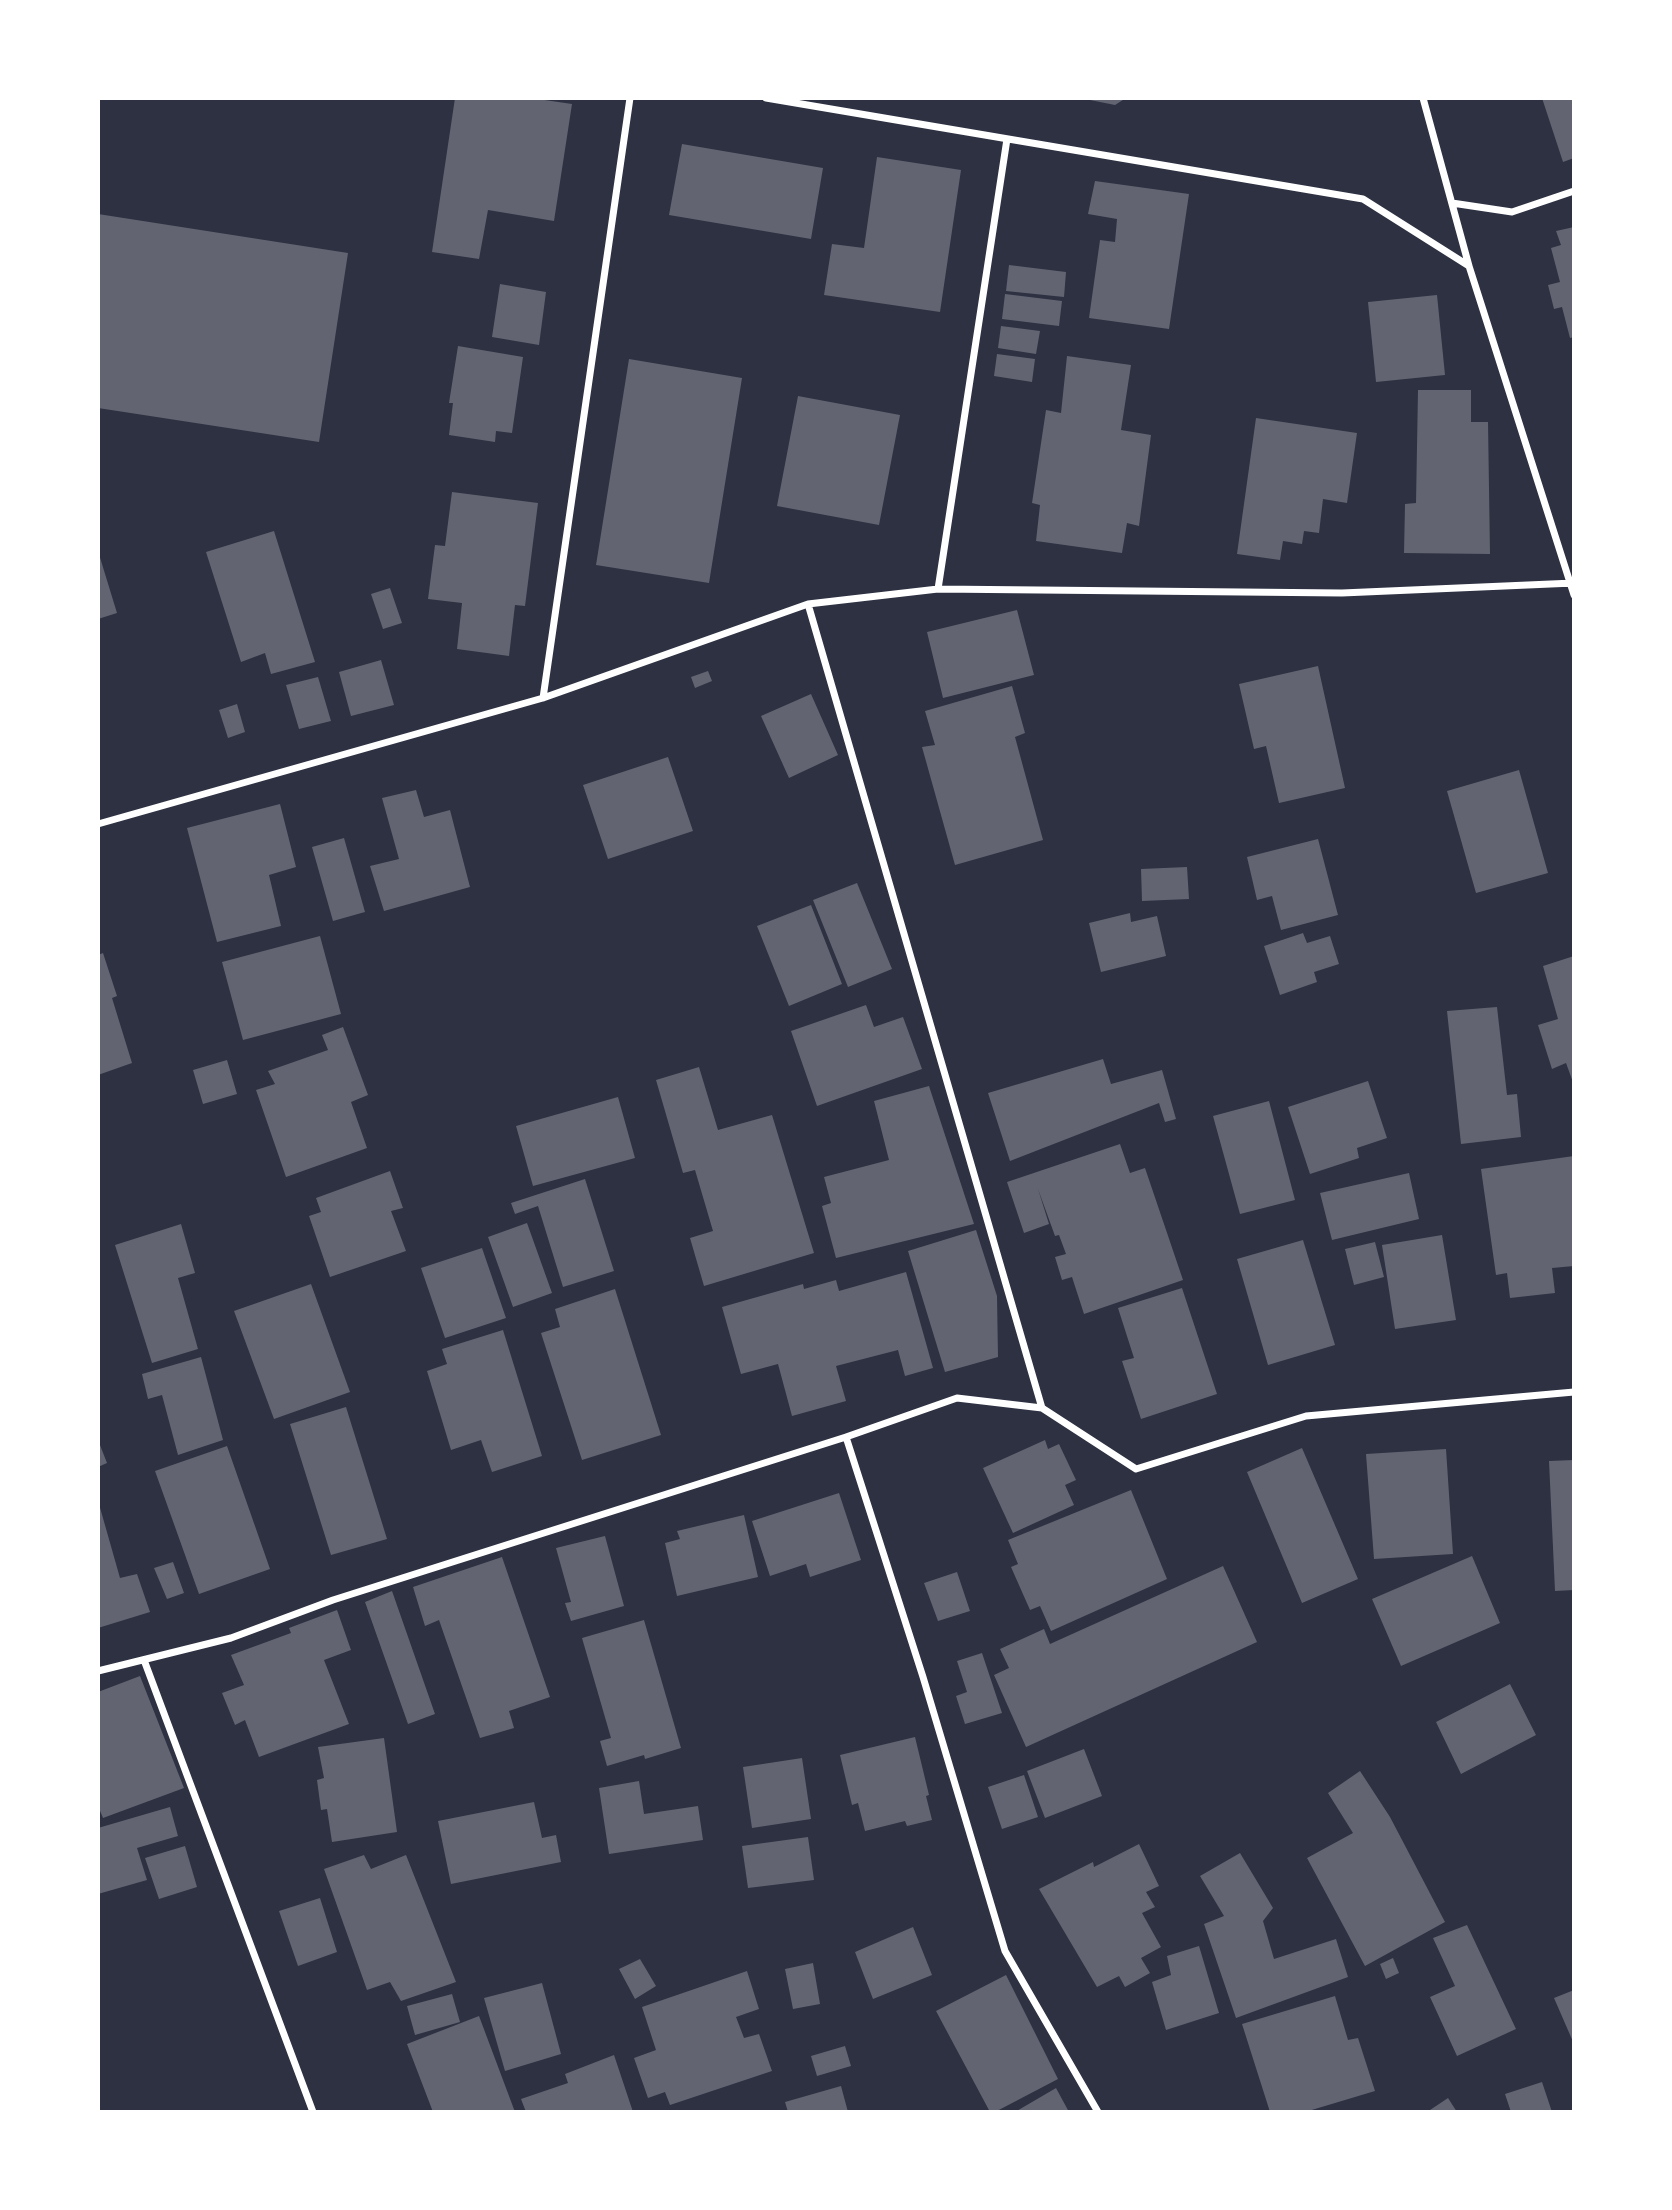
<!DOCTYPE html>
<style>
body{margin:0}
#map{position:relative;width:1672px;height:2210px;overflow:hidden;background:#2d3142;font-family:"PT Sans",sans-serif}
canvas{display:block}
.frame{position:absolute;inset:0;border:100px solid #fff;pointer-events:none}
</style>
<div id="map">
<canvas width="1672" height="2210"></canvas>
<div class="frame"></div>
</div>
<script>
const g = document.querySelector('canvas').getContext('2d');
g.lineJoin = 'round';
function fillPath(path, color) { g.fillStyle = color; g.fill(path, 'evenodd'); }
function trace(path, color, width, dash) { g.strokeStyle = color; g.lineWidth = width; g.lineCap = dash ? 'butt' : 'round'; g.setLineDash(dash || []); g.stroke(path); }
fillPath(new Path2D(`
 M 455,98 L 531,98 L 572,104 L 554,221 L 488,210 L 479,259 L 432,252 Z
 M 1080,98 L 1126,98 L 1115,105 Z
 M 1542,98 L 1574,98 L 1574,158 L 1563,162 Z
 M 682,144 L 823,168 L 811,239 L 669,215 Z
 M 877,157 L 961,170 L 940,312 L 824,295 L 832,244 L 864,248 Z
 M 1095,181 L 1189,194 L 1169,329 L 1089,318 L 1100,240 L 1115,242 L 1117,219 L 1088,214 Z
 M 98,214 L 348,253 L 319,442 L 98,408 Z
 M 1574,227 L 1574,337 L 1570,338 L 1562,307 L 1554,309 L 1548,285 L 1560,282 L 1551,248 L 1561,245 L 1556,231 Z
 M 1009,265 L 1066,272 L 1064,297 L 1006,291 Z
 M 500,284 L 546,292 L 539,345 L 492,337 Z
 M 1005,294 L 1062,301 L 1059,326 L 1002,319 Z
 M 1437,295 L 1445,375 L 1376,382 L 1368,302 Z
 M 1001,326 L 1040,331 L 1036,354 L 998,348 Z
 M 458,346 L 523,357 L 512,433 L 496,431 L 495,442 L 449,435 L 453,403 L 449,403 Z
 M 997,354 L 1035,359 L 1032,382 L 994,376 Z
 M 1067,356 L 1131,365 L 1121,430 L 1151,435 L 1139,526 L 1127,523 L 1122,553 L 1036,541 L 1040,505 L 1032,503 L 1046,410 L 1061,413 Z
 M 629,359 L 742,378 L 709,583 L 596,565 Z
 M 1418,390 L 1471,390 L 1471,422 L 1488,422 L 1490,554 L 1404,553 L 1405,504 L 1416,503 Z
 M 798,396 L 900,415 L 879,525 L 777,506 Z
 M 1256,418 L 1357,433 L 1347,503 L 1323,499 L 1319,533 L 1304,531 L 1302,544 L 1283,541 L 1280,560 L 1237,554 Z
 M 452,492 L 538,503 L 525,606 L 515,605 L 509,656 L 457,649 L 462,603 L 428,599 L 435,545 L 445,546 Z
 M 274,531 L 315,662 L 271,674 L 265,653 L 241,662 L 206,552 Z
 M 98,551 L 117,613 L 98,619 Z
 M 390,588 L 402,623 L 383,629 L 371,594 Z
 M 1017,610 L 1034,675 L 943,698 L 927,632 Z
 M 381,660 L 394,705 L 351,716 L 339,672 Z
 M 1318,666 L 1345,788 L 1279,803 L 1266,746 L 1254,749 L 1239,684 Z
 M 708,671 L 712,681 L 695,688 L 691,677 Z
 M 318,677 L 331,721 L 299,729 L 286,685 Z
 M 1012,686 L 1025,733 L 1015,737 L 1043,840 L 955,865 L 922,747 L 935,745 L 925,711 Z
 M 811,694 L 838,755 L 789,778 L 761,716 Z
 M 237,704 L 245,732 L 228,738 L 219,710 Z
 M 668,757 L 693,831 L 608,859 L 583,785 Z
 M 1519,770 L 1548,873 L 1476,893 L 1447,791 Z
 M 416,790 L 424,817 L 450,810 L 470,887 L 384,911 L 370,866 L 399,859 L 382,798 Z
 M 280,804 L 296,867 L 269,875 L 281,926 L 217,942 L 187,828 Z
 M 344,838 L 365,912 L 333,921 L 312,847 Z
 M 1318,839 L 1338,915 L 1281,930 L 1272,896 L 1257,900 L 1247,857 Z
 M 1187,867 L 1189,899 L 1142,901 L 1141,869 Z
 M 857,883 L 892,969 L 848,987 L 813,900 Z
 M 811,905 L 842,984 L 789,1006 L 757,926 Z
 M 1130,913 L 1131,922 L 1157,916 L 1166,956 L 1101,972 L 1089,923 Z
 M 1303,933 L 1307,943 L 1330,936 L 1339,964 L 1314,972 L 1317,982 L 1280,995 L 1264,946 Z
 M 320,936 L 341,1014 L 243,1040 L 222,962 Z
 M 103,953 L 117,996 L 112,998 L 132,1063 L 98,1075 L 98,955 Z
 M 1574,956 L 1574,1085 L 1566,1063 L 1552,1069 L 1538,1025 L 1558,1019 L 1543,966 Z
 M 866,1005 L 874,1027 L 903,1017 L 922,1069 L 817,1106 L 791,1031 Z
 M 1497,1007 L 1507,1095 L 1517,1094 L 1521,1137 L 1461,1144 L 1447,1011 Z
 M 343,1027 L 368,1095 L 351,1102 L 367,1148 L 286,1177 L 256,1090 L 275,1084 L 268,1071 L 328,1050 L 322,1035 Z
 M 1103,1059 L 1111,1084 L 1162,1070 L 1176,1119 L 1165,1122 L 1159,1103 L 1010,1161 L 988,1093 Z
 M 227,1060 L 237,1094 L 203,1104 L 193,1070 Z
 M 699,1067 L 718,1130 L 772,1115 L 814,1253 L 704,1286 L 690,1238 L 713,1231 L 695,1170 L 683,1173 L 656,1080 Z
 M 1368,1081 L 1387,1138 L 1357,1148 L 1359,1158 L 1310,1174 L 1288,1107 Z
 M 929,1086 L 974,1224 L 836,1258 L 822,1206 L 831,1203 L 824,1177 L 889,1160 L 874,1101 Z
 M 618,1097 L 635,1158 L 533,1186 L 516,1126 Z
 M 1269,1101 L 1295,1200 L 1240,1214 L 1213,1116 Z
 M 1120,1144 L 1130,1173 L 1145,1168 L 1183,1280 L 1084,1314 L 1072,1277 L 1062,1280 L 1055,1257 L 1066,1254 L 1059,1235 L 1055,1236 L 1038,1189 L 1049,1224 L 1024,1233 L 1007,1182 Z
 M 1574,1156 L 1574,1266 L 1552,1268 L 1555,1293 L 1510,1298 L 1507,1273 L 1496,1275 L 1481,1169 Z
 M 390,1171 L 403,1208 L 391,1211 L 406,1251 L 330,1277 L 309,1216 L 321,1212 L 316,1198 Z
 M 1409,1173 L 1419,1219 L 1332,1240 L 1320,1193 Z
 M 585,1179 L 614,1271 L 563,1287 L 538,1206 L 515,1214 L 511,1203 Z
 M 527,1223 L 552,1293 L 513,1307 L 488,1237 Z
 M 181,1224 L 195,1273 L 178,1278 L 198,1349 L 152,1363 L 115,1245 Z
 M 976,1230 L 997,1296 L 998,1357 L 945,1372 L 908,1251 Z
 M 1442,1235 L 1456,1320 L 1395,1329 L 1382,1245 Z
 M 1303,1240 L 1335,1345 L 1268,1365 L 1237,1259 Z
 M 1375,1242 L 1384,1277 L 1354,1285 L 1345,1249 Z
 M 482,1248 L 506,1318 L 445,1338 L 421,1268 Z
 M 906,1272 L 933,1368 L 905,1376 L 898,1350 L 836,1366 L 846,1401 L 792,1416 L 778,1364 L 741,1374 L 722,1307 L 803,1284 L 804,1289 L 836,1280 L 839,1291 Z
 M 311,1284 L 350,1392 L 274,1419 L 234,1311 Z
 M 1182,1288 L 1217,1394 L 1141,1419 L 1122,1361 L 1134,1358 L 1118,1308 Z
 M 615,1289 L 661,1435 L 582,1460 L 541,1333 L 560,1327 L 555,1309 Z
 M 503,1330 L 542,1456 L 492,1472 L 481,1440 L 451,1450 L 427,1371 L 447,1364 L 442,1349 Z
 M 201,1357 L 223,1440 L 178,1455 L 162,1395 L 148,1399 L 142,1374 Z
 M 346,1407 L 387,1539 L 331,1555 L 290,1424 Z
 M 98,1440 L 107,1463 L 98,1467 Z
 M 1045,1440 L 1048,1449 L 1059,1444 L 1076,1480 L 1065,1485 L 1074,1505 L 1013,1533 L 983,1468 Z
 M 227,1446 L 270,1569 L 199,1594 L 155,1471 Z
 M 1302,1448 L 1358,1579 L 1302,1603 L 1247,1472 Z
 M 1446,1449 L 1453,1554 L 1374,1559 L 1366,1454 Z
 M 1574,1460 L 1574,1590 L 1555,1591 L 1549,1461 Z
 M 1131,1490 L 1167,1579 L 1051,1631 L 1040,1606 L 1030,1610 L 1011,1567 L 1018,1564 L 1008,1540 Z
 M 839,1493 L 861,1560 L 810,1577 L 806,1564 L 770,1576 L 752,1521 Z
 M 99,1504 L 120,1578 L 137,1574 L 150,1612 L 98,1628 Z
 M 744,1515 L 758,1577 L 677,1596 L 665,1543 L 680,1539 L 677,1531 Z
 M 605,1536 L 624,1606 L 571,1621 L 565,1603 L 571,1602 L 556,1548 Z
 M 1472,1556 L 1500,1623 L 1401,1666 L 1372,1599 Z
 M 502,1557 L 550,1697 L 509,1711 L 514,1728 L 480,1738 L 439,1620 L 425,1626 L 413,1587 Z
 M 173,1562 L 184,1593 L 167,1599 L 154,1568 Z
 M 1223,1566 L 1257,1642 L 1026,1747 L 994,1675 L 1009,1668 L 1000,1649 L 1044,1629 L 1050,1644 Z
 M 957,1572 L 970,1611 L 938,1621 L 924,1583 Z
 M 392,1591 L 435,1714 L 408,1724 L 365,1602 Z
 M 337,1610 L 351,1650 L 324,1660 L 349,1724 L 259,1757 L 245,1720 L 235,1725 L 222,1693 L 244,1685 L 231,1655 L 291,1633 L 289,1628 Z
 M 644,1620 L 681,1748 L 645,1759 L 644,1755 L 607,1766 L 600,1741 L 611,1738 L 582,1638 Z
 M 982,1653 L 1002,1713 L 965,1724 L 956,1696 L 967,1692 L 957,1661 Z
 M 140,1676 L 184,1788 L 103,1818 L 98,1806 L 98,1692 Z
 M 1510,1684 L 1536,1735 L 1461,1774 L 1436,1722 Z
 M 915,1737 L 929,1795 L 926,1796 L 932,1820 L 907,1826 L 905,1821 L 865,1831 L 858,1803 L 852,1805 L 840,1755 Z
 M 384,1738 L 397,1832 L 332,1842 L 327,1809 L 321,1810 L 317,1780 L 324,1778 L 318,1747 Z
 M 1084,1749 L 1102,1796 L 1045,1818 L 1027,1771 Z
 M 802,1758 L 811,1819 L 752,1828 L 743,1767 Z
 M 1360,1771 L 1390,1817 L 1445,1922 L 1365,1966 L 1307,1858 L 1353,1833 L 1328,1793 Z
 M 1024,1775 L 1038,1817 L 1002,1829 L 988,1787 Z
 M 639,1781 L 644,1814 L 698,1806 L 703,1840 L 609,1854 L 599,1788 Z
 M 534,1802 L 542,1838 L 556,1835 L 561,1862 L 451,1884 L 438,1821 Z
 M 170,1807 L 178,1836 L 137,1848 L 147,1880 L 98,1894 L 98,1828 Z
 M 808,1837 L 814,1880 L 748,1888 L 742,1846 Z
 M 1139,1844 L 1159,1886 L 1146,1892 L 1155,1907 L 1142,1913 L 1161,1947 L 1141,1958 L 1150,1973 L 1125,1987 L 1119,1976 L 1097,1987 L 1039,1889 L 1093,1862 L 1094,1867 Z
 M 185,1846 L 197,1887 L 159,1899 L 145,1858 Z
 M 1240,1853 L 1273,1908 L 1263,1921 L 1274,1959 L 1336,1939 L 1348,1977 L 1236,2018 L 1204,1924 L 1224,1916 L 1200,1876 Z
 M 364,1855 L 371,1869 L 406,1855 L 456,1982 L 401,2001 L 390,1982 L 367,1990 L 324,1869 Z
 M 320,1898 L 337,1952 L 298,1966 L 279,1911 Z
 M 1467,1925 L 1516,2029 L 1457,2056 L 1430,1997 L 1455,1986 L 1433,1938 Z
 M 913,1927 L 932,1975 L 873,1999 L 855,1952 Z
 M 1199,1946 L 1219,2013 L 1166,2030 L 1152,1982 L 1171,1975 L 1167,1956 Z
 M 1393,1958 L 1399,1973 L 1386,1979 L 1380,1964 Z
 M 640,1959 L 656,1986 L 635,1999 L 619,1969 Z
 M 813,1963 L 820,2004 L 793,2009 L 785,1969 Z
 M 747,1971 L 759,2009 L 736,2017 L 744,2038 L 759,2034 L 772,2071 L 670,2105 L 665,2092 L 648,2098 L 634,2058 L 656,2050 L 642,2007 Z
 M 1006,1975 L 1058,2079 L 995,2112 L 990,2112 L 936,2011 Z
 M 542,1983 L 561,2054 L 505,2071 L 484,1998 Z
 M 1574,1990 L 1574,2044 L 1554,1998 Z
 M 452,1994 L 460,2022 L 415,2035 L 407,2006 Z
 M 1335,1996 L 1348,2040 L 1358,2038 L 1375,2091 L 1305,2112 L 1270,2112 L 1242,2024 Z
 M 479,2016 L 515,2112 L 433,2112 L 407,2044 Z
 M 845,2046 L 851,2066 L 817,2076 L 811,2056 Z
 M 614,2055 L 633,2112 L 526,2112 L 521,2099 L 568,2083 L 565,2074 Z
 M 1542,2082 L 1552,2112 L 1511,2112 L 1505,2094 Z
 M 841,2086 L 848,2112 L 788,2112 L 785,2102 Z
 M 1056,2088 L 1069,2112 L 1015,2112 Z
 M 1448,2098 L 1457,2112 L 1427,2112 Z`), '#626471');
trace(new Path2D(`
 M 766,98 L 1363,199 L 1469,266 L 1574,595
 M 1423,98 L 1469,266
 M 1452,203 L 1512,212 L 1574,191
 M 938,589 L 1007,139
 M 808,604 L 1042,1408
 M 543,698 L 630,98
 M 98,824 L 543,698 L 808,604 L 938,589 L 1342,593 L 1574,583
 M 846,1437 L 957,1398 L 1042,1408 L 1136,1469 L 1306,1416 L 1574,1392
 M 144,1660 L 313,2112
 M 98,1671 L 231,1638 L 333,1600 L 846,1437 L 923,1677 L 1005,1951 L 1098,2112`), '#fff', 7);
</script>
